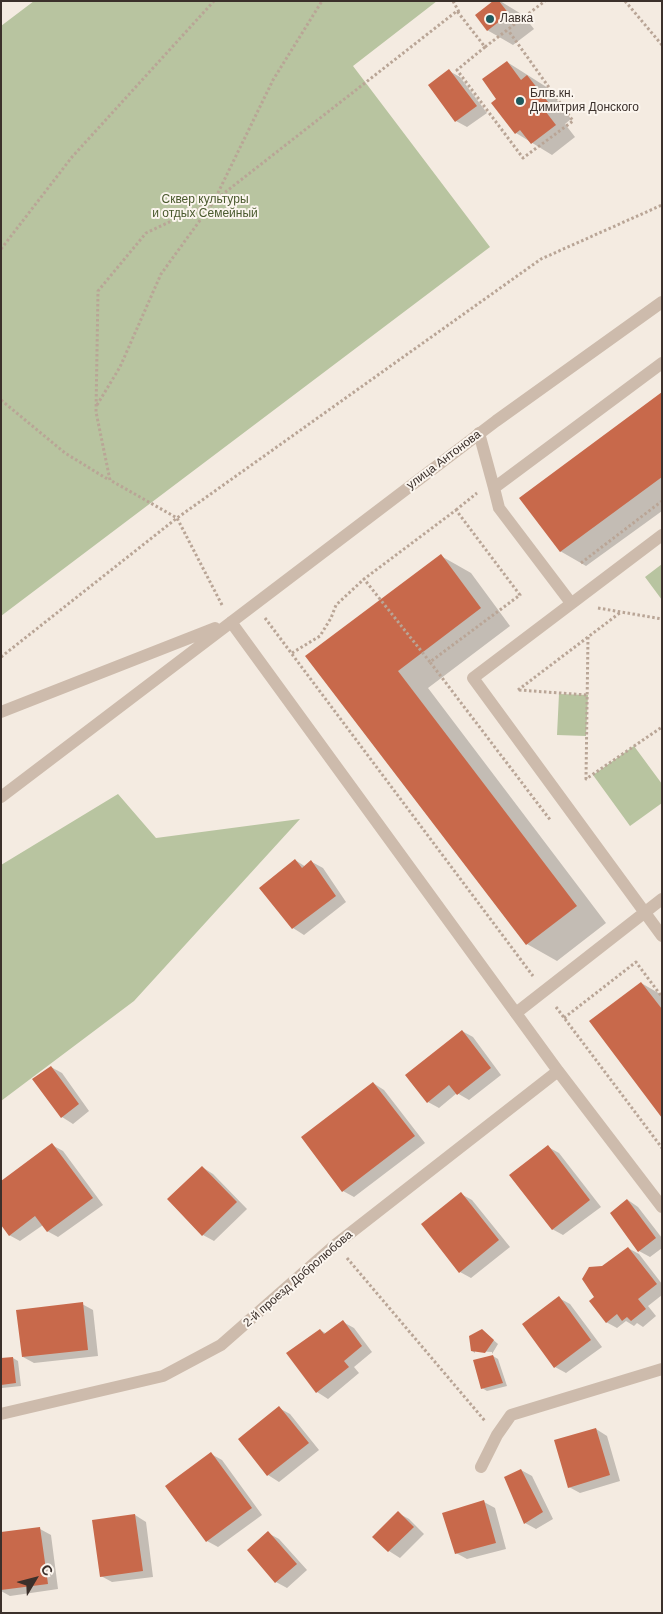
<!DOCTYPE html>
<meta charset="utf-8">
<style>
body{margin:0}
#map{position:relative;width:663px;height:1614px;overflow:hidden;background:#f4ebe1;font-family:Arial,sans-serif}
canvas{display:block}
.frame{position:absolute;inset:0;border:2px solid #3b302b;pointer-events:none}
.north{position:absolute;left:10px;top:1554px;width:50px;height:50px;-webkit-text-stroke:4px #fbf5ee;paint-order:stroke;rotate:53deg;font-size:14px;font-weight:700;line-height:20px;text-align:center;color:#3b302b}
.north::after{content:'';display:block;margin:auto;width:18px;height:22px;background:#3b302b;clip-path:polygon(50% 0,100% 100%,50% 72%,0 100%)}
</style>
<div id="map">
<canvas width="663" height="1614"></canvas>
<div class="frame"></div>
<div class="north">С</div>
</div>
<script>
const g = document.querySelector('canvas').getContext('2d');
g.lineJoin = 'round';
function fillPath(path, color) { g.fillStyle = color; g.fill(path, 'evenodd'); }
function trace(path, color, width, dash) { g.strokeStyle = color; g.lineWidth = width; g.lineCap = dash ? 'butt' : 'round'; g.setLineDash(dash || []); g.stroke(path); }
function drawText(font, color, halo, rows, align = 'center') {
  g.font = font + ' Arial,sans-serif'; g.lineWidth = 4; g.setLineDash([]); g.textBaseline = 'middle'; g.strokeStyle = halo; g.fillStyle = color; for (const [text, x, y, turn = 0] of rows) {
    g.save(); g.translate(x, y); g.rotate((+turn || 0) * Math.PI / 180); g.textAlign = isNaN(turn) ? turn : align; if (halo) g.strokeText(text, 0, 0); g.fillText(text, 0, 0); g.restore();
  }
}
fillPath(new Path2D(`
 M 34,1 L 437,1 L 353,66 L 490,247 L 1,616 L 1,26 Z
 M 662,564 L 662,600 L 645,577 Z
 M 559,694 L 588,695 L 586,736 L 557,735 Z
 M 634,746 L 662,784 L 662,803 L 630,826 L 593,775 Z
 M 118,794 L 156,838 L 300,819 L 134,1001 L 1,1101 L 1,865 Z`), '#b8c4a0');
fillPath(new Path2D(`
 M 495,1 L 500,1 L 523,15 L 534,29 L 513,45 L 487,30 Z
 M 507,62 L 548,88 L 571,119 L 565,124 L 575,137 L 552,155 L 516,133 L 498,99 Z
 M 449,71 L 460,77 L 487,113 L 467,127 L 456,121 Z
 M 662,394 L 662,511 L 586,566 L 560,551 Z
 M 441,556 L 471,573 L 510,626 L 428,688 L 606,923 L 557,961 L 527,944 L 307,657 Z
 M 295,860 L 306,867 L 312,862 L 323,868 L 346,902 L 304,935 L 293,928 Z
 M 641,983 L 662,995 L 662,1115 Z
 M 462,1031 L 473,1037 L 501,1075 L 469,1100 L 457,1093 L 439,1108 L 428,1102 Z
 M 51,1067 L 62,1073 L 89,1111 L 73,1124 L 62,1117 L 34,1080 Z
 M 373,1083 L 384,1090 L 425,1143 L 354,1197 L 343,1191 Z
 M 52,1145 L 63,1151 L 103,1205 L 58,1237 L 47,1231 L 43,1225 L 20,1241 L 9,1235 Z
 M 548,1147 L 559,1153 L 601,1207 L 563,1235 L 552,1229 Z
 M 202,1167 L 213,1174 L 247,1209 L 214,1241 L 203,1235 Z
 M 461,1194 L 472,1200 L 510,1247 L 471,1278 L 460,1272 Z
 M 628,1200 L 638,1207 L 662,1238 L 662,1248 L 650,1257 L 639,1251 Z
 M 628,1248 L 639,1254 L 662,1284 L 662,1295 L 648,1306 L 656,1316 L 643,1327 L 637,1323 L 634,1326 L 626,1321 L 617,1328 L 606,1322 L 596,1297 L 603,1268 Z
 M 559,1298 L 570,1304 L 602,1347 L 566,1373 L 555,1367 Z
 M 82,1304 L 93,1310 L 98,1356 L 34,1363 L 23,1357 Z
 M 343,1322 L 354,1328 L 372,1352 L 354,1367 L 359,1373 L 328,1399 L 317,1392 L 288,1354 L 320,1330 L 327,1334 Z
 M 482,1330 L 498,1344 L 492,1354 L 492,1352 L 475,1351 L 475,1353 L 472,1351 Z
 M 493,1356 L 498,1359 L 507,1386 L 487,1391 L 482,1388 Z
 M 13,1358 L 18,1361 L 21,1386 L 2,1388 L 1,1360 Z
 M 279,1408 L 290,1414 L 319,1450 L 279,1482 L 268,1475 L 240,1439 Z
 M 596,1429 L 607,1436 L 620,1481 L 580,1493 L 569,1487 Z
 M 211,1454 L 222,1460 L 262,1515 L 218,1547 L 207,1541 Z
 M 521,1470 L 532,1476 L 553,1519 L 536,1529 L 525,1523 Z
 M 484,1502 L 495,1508 L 506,1549 L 467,1559 L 456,1553 Z
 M 398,1513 L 409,1519 L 424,1534 L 400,1558 L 389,1551 L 374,1537 Z
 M 135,1515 L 146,1522 L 153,1577 L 112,1582 L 101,1576 Z
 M 40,1529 L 51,1535 L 58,1589 L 10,1596 L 1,1591 L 1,1534 Z
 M 268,1533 L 279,1539 L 307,1570 L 287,1588 L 276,1582 Z`), '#0003');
fillPath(new Path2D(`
 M 493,1 L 499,1 L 509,14 L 487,31 L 475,15 Z
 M 507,61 L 521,80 L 527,75 L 552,107 L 546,112 L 556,125 L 531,144 L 520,130 L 515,134 L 491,103 L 496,99 L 482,79 Z
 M 449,69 L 477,106 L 455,122 L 428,85 Z
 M 662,392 L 662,477 L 560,552 L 519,498 Z
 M 441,554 L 481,608 L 398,671 L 577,906 L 526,945 L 305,656 Z
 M 295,859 L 302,868 L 311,860 L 336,896 L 292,929 L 259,888 Z
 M 641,982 L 662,1009 L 662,1118 L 589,1021 Z
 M 462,1030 L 491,1068 L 457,1095 L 449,1085 L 427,1103 L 405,1075 Z
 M 51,1066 L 79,1104 L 61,1118 L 32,1079 Z
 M 373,1082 L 415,1136 L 342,1192 L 301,1137 Z
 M 52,1143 L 93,1198 L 47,1232 L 35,1216 L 9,1236 L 1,1225 L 1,1181 Z
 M 548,1145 L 590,1200 L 552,1230 L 509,1175 Z
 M 202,1166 L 237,1202 L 202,1236 L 167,1199 Z
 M 461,1192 L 499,1240 L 459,1273 L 421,1224 Z
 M 627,1199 L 656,1238 L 638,1252 L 610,1213 Z
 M 628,1247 L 657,1284 L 638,1299 L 646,1309 L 631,1321 L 627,1317 L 622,1321 L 617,1314 L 606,1323 L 589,1301 L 594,1297 L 582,1279 L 589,1267 L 602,1266 Z
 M 559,1296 L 591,1340 L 554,1368 L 522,1324 Z
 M 83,1302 L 88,1350 L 22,1357 L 16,1310 Z
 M 343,1320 L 362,1346 L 344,1361 L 349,1367 L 316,1393 L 286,1353 L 320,1329 L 324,1334 Z
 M 482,1329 L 494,1340 L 485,1353 L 471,1351 L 469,1336 Z
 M 493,1355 L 503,1383 L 481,1389 L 473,1360 Z
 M 13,1357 L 16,1383 L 1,1385 L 1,1358 Z
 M 279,1406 L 309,1443 L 267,1476 L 238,1439 Z
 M 596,1428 L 610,1475 L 568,1488 L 554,1440 Z
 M 211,1452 L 252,1508 L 206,1542 L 165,1486 Z
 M 521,1469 L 543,1512 L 524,1524 L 504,1477 Z
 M 484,1500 L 496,1543 L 455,1554 L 442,1513 Z
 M 398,1511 L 414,1527 L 388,1552 L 372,1537 Z
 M 135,1514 L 143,1571 L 100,1577 L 92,1520 Z
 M 40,1527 L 48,1584 L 1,1590 L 1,1532 Z
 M 268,1531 L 297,1564 L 275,1583 L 247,1550 Z`), '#c8694b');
trace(new Path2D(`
 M 453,1 L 459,12
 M 625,1 L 662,45
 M 485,47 L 457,70 L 523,158 L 573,121 L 508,30
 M 1,249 L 72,157 L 214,1
 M 1,400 L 65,453 L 109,480
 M 97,405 L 120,367 L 161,274 L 214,201 L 273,80 L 322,1
 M 456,510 L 477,493
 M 581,563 L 662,501
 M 222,605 L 177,518 L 110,480 L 96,412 L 98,291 L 146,233 L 214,201 L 457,11 L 485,47 L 545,1
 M 598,608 L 662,619
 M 265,618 L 533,976
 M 588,637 L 586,779 L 662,727
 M 292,653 L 320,636 L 331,618 L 336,605 L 364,579
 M 1,657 L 177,518 L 541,259 L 662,205
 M 430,662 L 364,579 L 456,510 L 520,595 L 430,662 L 551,821
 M 518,690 L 621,612
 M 519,690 L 587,695
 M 556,1007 L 662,1148
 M 564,1018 L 636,962 L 662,997
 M 347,1258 L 485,1421`), '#b9a596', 3, [2.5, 2.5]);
trace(new Path2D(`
 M 479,433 L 494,488 L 662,363
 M 494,488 L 499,508 L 571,603
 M 662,535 L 473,678 L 662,936
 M 516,1013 L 662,899
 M 481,1467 L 497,1435 L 511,1415 L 662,1369`), '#cdbbac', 12);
trace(new Path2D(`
 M 231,622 L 558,1071 L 662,1207
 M 1,712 L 215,628
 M 1,797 L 496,421 L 662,302
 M 1,1414 L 163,1376 L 221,1345 L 335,1245 L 558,1071`), '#cdbbac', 12);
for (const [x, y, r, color] of [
 [490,19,5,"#1f5a5e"],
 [520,101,5,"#1f5a5e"]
]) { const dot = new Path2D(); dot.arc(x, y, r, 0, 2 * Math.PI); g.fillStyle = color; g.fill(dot); trace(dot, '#fbf5ee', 2); }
drawText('12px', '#3b302b', '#fbf5ee', [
 ["Лавка",500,19],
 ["Блгв.кн.",530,94],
 ["Димитрия Донского",530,108]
], 'left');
drawText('12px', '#4a5a2e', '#fbf5ee', [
 ["Сквер культуры",205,200],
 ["и отдых Семейный",205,214]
]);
drawText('12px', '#3b302b', '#fbf5ee', [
 ["улица Антонова",444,460,-37],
 ["2-й проезд Добролюбова",298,1279,-41]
]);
</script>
